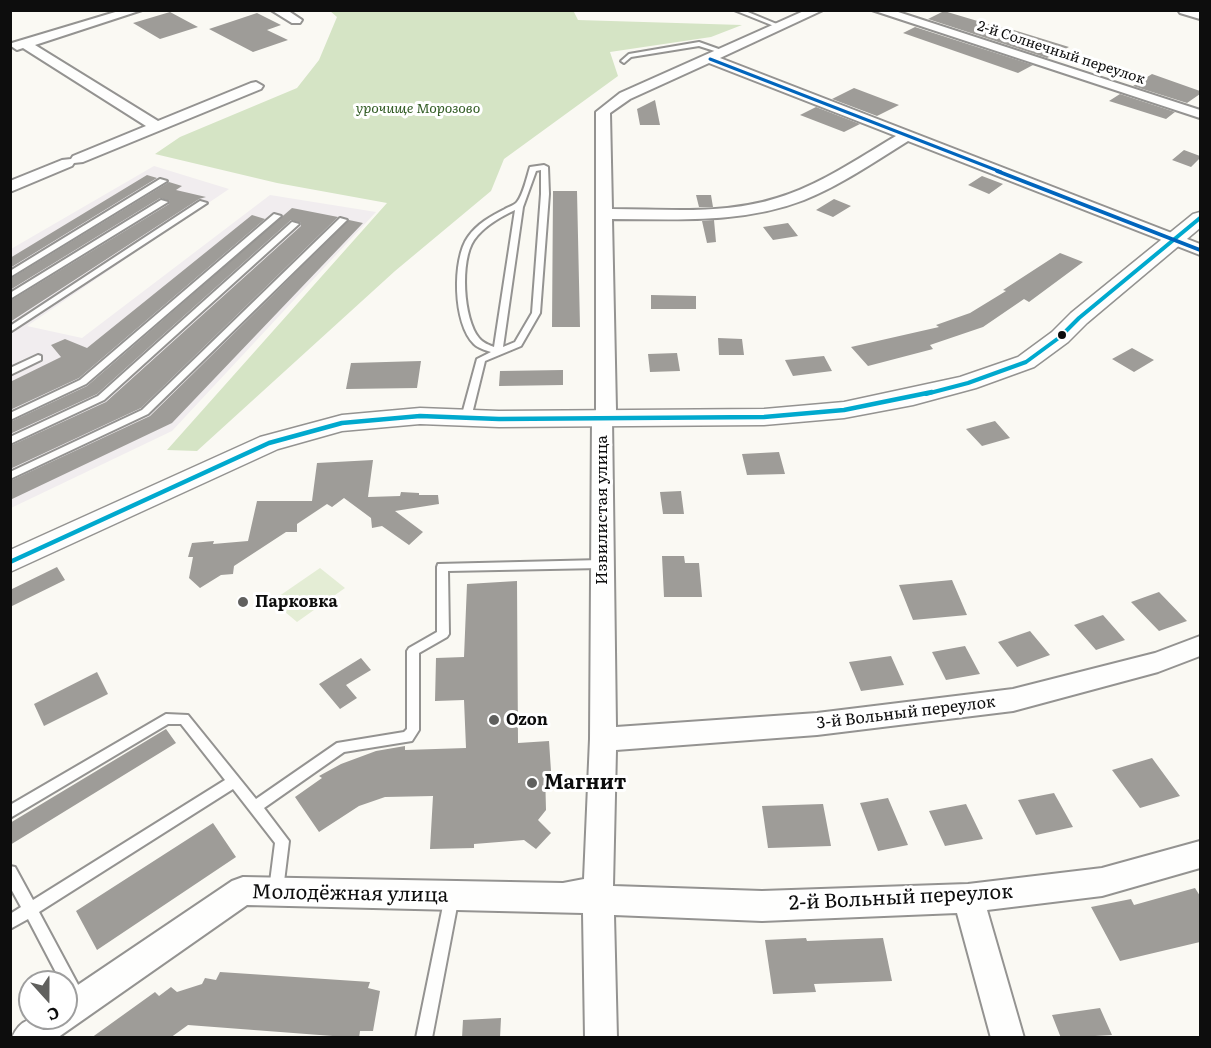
<!DOCTYPE html>
<meta charset="utf-8">
<style>
body{margin:0}
#map{position:relative;width:1211px;height:1048px;overflow:hidden;background:#faf9f3;font-family:Literata,serif}
canvas{display:block}
.frame{position:absolute;inset:0;border:12px solid #0d0d0d;pointer-events:none}
.north{position:absolute;left:18px;top:970px;width:60px;height:60px;box-sizing:border-box;background:#fff;border:2px solid #9e9e9e;border-radius:50%;rotate:159deg;font-size:16px;font-weight:700;line-height:24px;text-align:center;color:#0d0d0d}
.north::after{content:'';display:block;margin:auto;width:21px;height:27px;background:#60605e;clip-path:polygon(50% 0,100% 100%,50% 72%,0 100%)}
</style>
<div id="map">
<canvas width="1211" height="1048"></canvas>
<div class="frame"></div>
<div class="north">С</div>
</div>
<script>
const g = document.querySelector('canvas').getContext('2d');
g.lineJoin = 'round';
function fillPath(path, color) { g.fillStyle = color; g.fill(path, 'evenodd'); }
function trace(path, color, width, dash) { g.strokeStyle = color; g.lineWidth = width; g.lineCap = dash ? 'butt' : 'round'; g.setLineDash(dash || []); g.stroke(path); }
function drawText(font, color, halo, rows, align = 'center') {
  g.font = font + ' Literata,serif'; g.lineWidth = 6; g.setLineDash([]); g.textBaseline = 'middle'; g.strokeStyle = halo; g.fillStyle = color; for (const [text, x, y, turn = 0] of rows) {
    g.save(); g.translate(x, y); g.rotate((+turn || 0) * Math.PI / 180); g.textAlign = isNaN(turn) ? turn : align; if (halo) g.strokeText(text, 0, 0); g.fillText(text, 0, 0); g.restore();
  }
}
fillPath(new Path2D(`
 M 154,166 L 229,189 L 27,326 L 82,338 L 270,195 L 376,212 L 172,431 L 11,508 L 11,249 Z`), '#f1edef');
fillPath(new Path2D(`
 M 320,568 L 345,588 L 297,622 L 272,601 Z`), '#e4edd5');
fillPath(new Path2D(`
 M 573,10 L 578,20 L 742,25 L 711,37 L 610,52 L 618,76 L 504,159 L 491,191 L 395,271 L 197,451 L 167,450 L 387,203 L 277,183 L 155,154 L 180,137 L 297,88 L 319,60 L 337,17 L 330,11 Z`), '#d5e4c5');
fillPath(new Path2D(`
 M 944,11 L 1001,28 L 1004,27 L 1069,47 L 1047,58 L 928,19 Z
 M 170,12 L 198,27 L 160,39 L 133,23 Z
 M 257,13 L 281,25 L 267,30 L 288,40 L 253,52 L 209,29 Z
 M 915,27 L 1033,65 L 1018,73 L 903,33 Z
 M 1152,74 L 1200,91 L 1200,94 L 1187,103 L 1133,86 Z
 M 854,88 L 883,99 L 899,105 L 877,116 L 832,99 Z
 M 1120,94 L 1175,112 L 1166,119 L 1109,101 Z
 M 655,100 L 660,125 L 640,125 L 637,109 Z
 M 816,107 L 860,124 L 844,132 L 800,115 Z
 M 1184,150 L 1200,156 L 1200,158 L 1191,167 L 1172,160 Z
 M 147,175 L 157,178 L 10,268 L 10,258 Z
 M 982,176 L 1003,184 L 989,194 L 968,185 Z
 M 169,182 L 182,186 L 176,190 L 206,197 L 199,199 L 10,322 L 10,301 L 169,204 L 170,201 L 160,198 L 10,290 L 10,279 Z
 M 553,191 L 577,191 L 580,327 L 552,327 Z
 M 696,195 L 711,195 L 713,207 L 699,207 Z
 M 834,199 L 851,206 L 833,217 L 816,210 Z
 M 292,208 L 338,217 L 141,408 L 10,469 L 10,446 L 106,402 L 301,226 L 301,223 L 291,220 L 97,394 L 10,434 L 10,422 L 87,386 Z
 M 252,215 L 265,219 L 79,378 L 10,410 L 10,382 L 61,357 L 51,345 L 65,339 L 87,348 Z
 M 349,220 L 363,223 L 172,423 L 10,500 L 10,481 L 150,416 Z
 M 714,220 L 716,242 L 707,243 L 702,221 Z
 M 788,223 L 798,236 L 773,240 L 763,227 Z
 M 1060,253 L 1083,262 L 1029,302 L 1024,299 L 983,327 L 930,345 L 933,349 L 868,366 L 851,347 L 939,327 L 936,325 L 970,313 L 1006,291 L 1003,290 Z
 M 651,295 L 696,296 L 696,309 L 651,309 Z
 M 718,338 L 742,339 L 744,355 L 719,355 Z
 M 1132,348 L 1154,360 L 1134,372 L 1112,359 Z
 M 677,353 L 680,371 L 650,372 L 648,354 Z
 M 824,356 L 832,371 L 793,376 L 785,360 Z
 M 421,361 L 417,388 L 346,389 L 351,363 Z
 M 563,370 L 563,385 L 499,386 L 500,371 Z
 M 995,421 L 1010,438 L 982,446 L 966,429 Z
 M 779,452 L 785,474 L 747,475 L 742,454 Z
 M 373,460 L 368,497 L 400,496 L 401,492 L 419,493 L 419,495 L 438,495 L 439,504 L 395,511 L 423,532 L 409,545 L 382,526 L 372,528 L 371,518 L 344,498 L 332,507 L 327,504 L 297,524 L 297,532 L 286,532 L 234,566 L 233,574 L 221,575 L 200,588 L 189,578 L 193,557 L 188,557 L 192,543 L 214,541 L 213,544 L 248,541 L 257,501 L 312,501 L 317,463 Z
 M 681,491 L 684,514 L 663,514 L 660,492 Z
 M 662,556 L 684,556 L 685,563 L 699,563 L 702,597 L 664,597 Z
 M 57,567 L 65,580 L 10,607 L 10,590 Z
 M 952,580 L 967,615 L 913,620 L 899,585 Z
 M 517,581 L 518,743 L 549,741 L 551,771 L 545,771 L 546,810 L 538,820 L 551,833 L 536,849 L 524,840 L 474,844 L 474,848 L 430,849 L 433,796 L 385,797 L 359,806 L 319,832 L 295,797 L 322,778 L 319,776 L 341,764 L 376,751 L 405,746 L 405,750 L 466,748 L 464,700 L 435,701 L 436,658 L 464,657 L 467,584 Z
 M 1159,592 L 1187,621 L 1159,631 L 1131,602 Z
 M 1103,615 L 1125,640 L 1096,650 L 1074,625 Z
 M 1030,631 L 1050,655 L 1017,667 L 998,642 Z
 M 965,646 L 980,674 L 946,680 L 932,652 Z
 M 891,656 L 904,685 L 861,691 L 849,662 Z
 M 361,658 L 371,670 L 346,685 L 357,698 L 340,709 L 319,684 Z
 M 97,672 L 108,694 L 44,726 L 34,704 Z
 M 166,729 L 176,743 L 10,845 L 10,823 Z
 M 1152,758 L 1180,796 L 1140,808 L 1112,770 Z
 M 1054,793 L 1073,827 L 1036,835 L 1018,800 Z
 M 888,798 L 908,845 L 878,851 L 860,803 Z
 M 823,804 L 831,846 L 768,848 L 762,806 Z
 M 966,804 L 983,839 L 945,846 L 929,811 Z
 M 213,823 L 236,857 L 97,950 L 76,911 Z
 M 1195,888 L 1200,896 L 1200,942 L 1120,961 L 1091,907 L 1131,899 L 1134,905 Z
 M 806,938 L 807,941 L 883,938 L 892,981 L 814,984 L 816,992 L 773,994 L 765,940 Z
 M 220,972 L 370,982 L 368,988 L 380,991 L 373,1031 L 360,1031 L 359,1038 L 188,1025 L 170,1038 L 91,1038 L 155,992 L 159,996 L 171,987 L 177,992 L 202,984 L 205,978 L 216,980 Z
 M 1100,1008 L 1112,1035 L 1061,1038 L 1052,1015 Z
 M 501,1018 L 500,1038 L 462,1038 L 463,1020 Z`), '#9e9c98');
const service = new Path2D(`
 M 734,10 L 743,10 L 784,27 L 779,28 Z
 M 699,42 L 727,52 L 724,54 L 699,46 L 631,57 L 624,63 L 621,61 L 629,54 Z
 M 544,165 L 548,167 L 549,194 L 540,313 L 521,346 L 485,361 L 471,418 L 466,421 L 463,420 L 461,418 L 477,359 L 491,352 C 485,350 478,348 474,344 C 453,324 452,259 468,237 C 477,224 491,216 505,209 C 508,207 515,205 517,202 C 523,195 527,177 530,167 ZM 541,170 L 541,194 L 532,313 L 515,342 L 503,347 L 523,207 L 536,171 ZM 515,210 L 494,347 C 489,345 483,343 479,338 C 463,319 460,260 474,240 C 484,226 500,217 515,210 Z
 M 160,179 L 167,181 L 10,277 L 10,271 Z
 M 161,200 L 168,202 L 10,299 L 10,293 Z
 M 200,201 L 207,203 L 10,332 L 10,326 Z
 M 274,214 L 281,216 L 86,384 L 10,420 L 10,413 L 80,380 Z
 M 340,218 L 347,220 L 148,414 L 10,479 L 10,472 L 142,410 Z
 M 292,222 L 299,224 L 104,400 L 10,444 L 10,437 L 98,396 Z
 M 38,355 L 41,356 L 41,360 L 10,375 L 10,368 Z
 M 601,560 L 605,561 L 606,564 L 605,567 L 601,568 L 448,571 L 449,634 L 447,637 L 419,653 L 419,730 L 412,741 L 344,752 L 264,808 L 289,841 L 283,890 L 281,895 L 276,897 L 271,895 L 269,890 L 275,843 L 233,789 L 39,912 L 83,994 L 85,999 L 83,1004 L 78,1006 C 68,1002 66,992 66,982 L 61,982 L 28,919 L 10,929 L 10,914 L 21,907 L 10,887 L 10,866 L 15,867 L 33,900 L 225,780 L 181,724 L 168,724 L 10,818 L 10,805 L 166,714 L 188,715 L 256,799 L 337,743 L 404,732 L 407,729 L 407,651 L 409,648 L 437,632 L 437,567 L 438,564 Z
 M 452,889 L 457,891 L 459,896 L 432,1038 L 416,1038 L 445,896 L 447,891 Z`);
const minor = new Path2D(`
 M 122,10 L 142,10 L 35,45 L 158,121 L 251,83 L 256,82 L 263,86 L 261,89 L 83,162 L 74,163 L 72,166 L 10,192 L 10,181 L 62,160 L 71,159 L 73,156 L 146,126 L 23,48 L 17,50 L 11,46 L 12,43 Z
 M 271,10 L 287,10 L 302,20 L 300,23 L 292,23 Z
 M 806,10 L 823,10 L 720,58 L 1200,244 L 1200,255 L 908,141 C 874,162 841,185 804,200 C 742,224 677,219 612,219 L 616,410 L 612,418 L 616,727 L 817,713 L 1013,689 L 1155,653 L 1200,636 L 1200,656 L 1158,672 L 1013,711 L 817,735 L 616,750 L 613,886 L 762,891 L 968,884 L 1102,868 L 1200,841 L 1200,868 L 1102,896 L 987,910 L 1024,1038 L 991,1038 L 957,913 L 762,921 L 614,915 L 617,1038 L 585,1038 L 583,913 L 247,905 L 57,1038 L 12,1038 C 22,1013 42,1018 66,1018 L 66,993 L 232,881 L 243,877 L 563,883 L 584,879 L 590,739 L 592,418 L 596,410 L 596,112 L 620,93 ZM 709,63 L 896,136 C 857,159 820,185 777,198 C 724,215 667,209 612,209 L 610,113 L 630,99 Z
 M 872,10 L 892,10 L 1200,110 L 1200,118 Z
 M 1178,10 L 1200,11 L 1200,19 L 1180,13 Z`);
const tertiary = new Path2D(`
 M 1200,212 L 1200,228 L 1087,323 L 1068,342 L 1034,367 L 976,388 L 913,405 L 844,418 L 764,425 L 499,427 L 420,424 L 342,431 L 278,449 L 10,572 L 10,550 L 260,437 L 342,415 L 420,408 L 499,411 L 764,409 L 844,402 L 960,377 L 1018,357 L 1052,332 L 1071,313 L 1193,214 Z`);
trace(service, '#949391', 4);
trace(minor, '#949391', 4);
trace(tertiary, '#949391', 3);
fillPath(service, '#fefefd');
fillPath(minor, '#fefefd');
fillPath(tertiary, '#fefefd');
trace(new Path2D(`
 M 926,394 L 968,383 L 1026,362 L 1060,337 L 1079,318 L 1200,218`), '#00a9ce', 4);
trace(new Path2D(`
 M 10,562 L 269,443 L 342,423 L 420,416 L 499,419 L 764,417 L 844,410 L 932,392`), '#00a9ce', 4.5);
trace(new Path2D(`
 M 710,59 L 1001,172`), '#0065bd', 3);
trace(new Path2D(`
 M 997,171 L 1200,250`), '#0065bd', 4);
for (const [x, y, r, color] of [
 [1062,335,5,"#0d0d0d"],
 [243,602,6,"#60605e"],
 [494,720,6,"#60605e"],
 [532,783,6,"#60605e"]
]) { const dot = new Path2D(); dot.arc(x, y, r, 0, 2 * Math.PI); g.fillStyle = color; g.fill(dot); trace(dot, '#fff', 2); }
drawText('14px', '#0d0d0d', '#fff', [
 ["2-й Солнечный переулок",1061,53,18]
]);
drawText('italic 14px', '#335d26', '#fff', [
 ["урочище Морозово",418,109]
]);
drawText('16px', '#0d0d0d', '#fff', [
 ["Извилистая улица",602,510,-90],
 ["3-й Вольный переулок",906,713,-7]
]);
drawText('bold 16px', '#0d0d0d', '#fff', [
 ["Парковка",255,602],
 ["Ozon",506,720]
], 'left');
drawText('bold 20px', '#0d0d0d', '#fff', [
 ["Магнит",544,783]
], 'left');
drawText('20px', '#0d0d0d', '#fff', [
 ["Молодёжная улица",350,894,1],
 ["2-й Вольный переулок",901,898,-3]
]);
</script>
